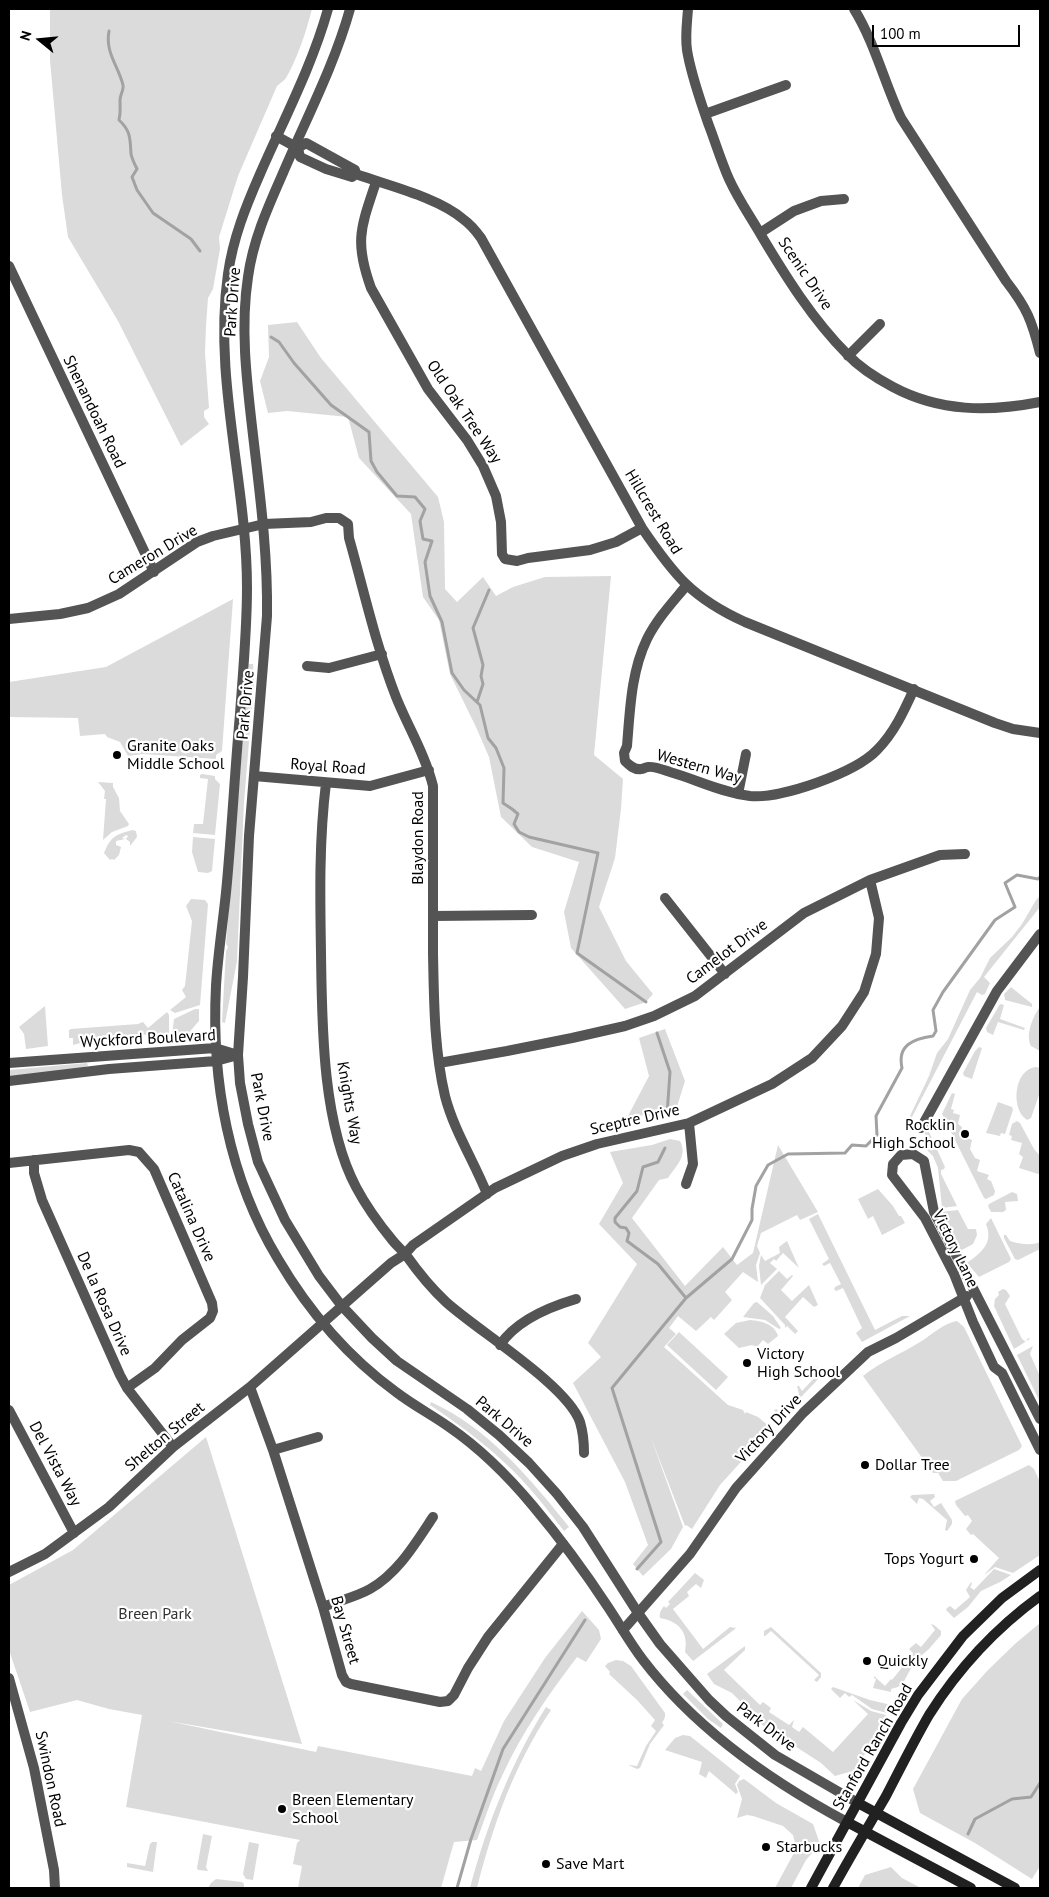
<!DOCTYPE html>
<style>
body{margin:0}
#map{position:relative;width:1049px;height:1897px;overflow:hidden;background:#fff;font-family:"PT Sans",sans-serif}
canvas{display:block}
.frame{position:absolute;inset:0;border:10px solid #000;pointer-events:none}
.north{position:absolute;left:15px;top:15px;width:50px;height:50px;-webkit-text-stroke:4px #fff;paint-order:stroke;rotate:287deg;font-size:14px;font-weight:700;line-height:20px;text-align:center;color:#000}
.north::after{content:'';display:block;margin:auto;width:18px;height:22px;background:#000;clip-path:polygon(50% 0,100% 100%,50% 72%,0 100%)}
.scale{position:absolute;left:872px;top:25px;width:148px;height:22px;box-sizing:border-box;border:2px solid #000;border-top:0;padding-left:6px;font-size:15px;line-height:18px;white-space:nowrap;color:#000;-webkit-text-stroke:4px #fff;paint-order:stroke}
</style>
<div id="map">
<canvas width="1049" height="1897"></canvas>
<div class="frame"></div>
<div class="north">N</div>
<div class="scale">100 m</div>
</div>
<script>
const g = document.querySelector('canvas').getContext('2d');
g.lineJoin = 'round';
function fillPath(path, color) { g.fillStyle = color; g.fill(path, 'evenodd'); }
function trace(path, color, width, dash) { g.strokeStyle = color; g.lineWidth = width; g.lineCap = dash ? 'butt' : 'round'; g.setLineDash(dash || []); g.stroke(path); }
function drawText(font, color, halo, rows, align = 'center') {
  g.font = font + ' "PT Sans",sans-serif'; g.lineWidth = 4.5; g.setLineDash([]); g.textBaseline = 'middle'; g.strokeStyle = halo; g.fillStyle = color; for (const [text, x, y, turn = 0] of rows) {
    g.save(); g.translate(x, y); g.rotate((+turn || 0) * Math.PI / 180); g.textAlign = isNaN(turn) ? turn : align; if (halo) g.strokeText(text, 0, 0); g.fillText(text, 0, 0); g.restore();
  }
}
fillPath(new Path2D(`
 M 50,9 L 312,9 C 306,32 298,57 286,78 C 284,81 280,83 277,86 L 238,176 L 219,237 L 220,249 L 213,289 L 208,298 L 206,326 L 205,353 L 209,408 L 204,411 L 204,417 L 209,424 L 181,446 L 118,321 L 68,237 L 62,195 L 50,60 Z
 M 297,322 L 321,358 L 438,497 L 444,522 L 445,589 L 457,602 L 483,577 L 496,596 L 513,587 L 545,577 L 611,576 L 594,755 L 623,779 L 621,809 L 615,858 L 599,907 L 626,961 L 653,994 L 646,1002 L 625,1009 L 571,948 L 564,912 L 579,862 L 532,847 L 501,817 L 489,757 L 476,727 L 450,674 L 439,620 L 423,597 L 411,514 L 359,458 L 348,417 L 287,411 L 268,413 L 260,381 L 269,357 L 268,325 Z
 M 233,599 L 222,751 L 216,755 L 216,759 L 143,754 L 128,756 L 120,742 L 107,737 L 105,734 L 80,736 L 78,718 L 9,717 L 9,682 L 106,667 Z
 M 249,664 L 253,664 L 254,681 L 244,802 L 237,961 L 225,1023 L 222,1022 L 226,951 L 228,947 L 226,944 Z
 M 202,774 L 215,776 L 215,779 L 220,784 L 215,835 L 193,833 L 194,824 L 203,824 L 208,779 L 200,778 L 200,775 Z
 M 98,782 L 113,783 L 113,787 L 119,798 L 120,811 L 129,824 L 128,826 L 112,832 L 103,840 L 106,799 L 104,799 L 105,791 Z
 M 132,830 L 136,831 L 137,837 L 130,846 L 130,842 L 126,839 L 128,836 L 126,835 L 122,838 L 125,839 L 116,841 L 116,845 L 121,847 L 119,855 L 114,860 L 112,859 L 110,860 L 104,853 C 111,836 115,835 132,830 Z
 M 193,837 L 215,839 L 212,871 L 208,873 L 198,872 L 192,852 Z
 M 1040,896 L 1040,907 L 984,977 L 990,983 L 985,994 L 982,995 L 977,992 L 912,1117 L 910,1116 L 929,1076 L 937,1053 L 948,1039 L 970,990 L 980,978 L 990,958 L 1012,937 L 1022,924 L 1036,900 Z
 M 191,899 L 205,900 L 208,904 L 200,1005 L 175,1013 L 170,1010 L 186,997 L 182,990 L 185,986 L 192,921 L 186,906 Z
 M 1011,987 L 1032,1004 L 1032,1007 L 1005,1000 L 1004,994 Z
 M 1000,1004 L 1004,1005 L 1000,1019 L 1025,1028 L 1024,1030 L 998,1022 L 993,1035 L 987,1032 L 986,1028 Z
 M 45,1006 L 48,1046 L 26,1049 L 24,1034 L 19,1027 Z
 M 1040,1007 L 1040,1051 L 1031,1046 C 1025,1035 1033,1016 1040,1007 Z
 M 195,1009 L 199,1009 L 199,1021 L 185,1037 L 172,1036 L 174,1019 Z
 M 167,1012 L 169,1015 L 169,1035 L 159,1034 L 101,1037 L 73,1045 L 73,1038 L 69,1038 L 69,1030 L 71,1029 L 138,1024 L 143,1022 L 148,1028 Z
 M 665,1029 L 685,1081 L 675,1113 L 655,1118 L 644,1115 L 627,1118 L 649,1076 L 639,1038 Z
 M 979,1047 L 982,1048 L 972,1079 L 964,1076 L 963,1073 L 975,1051 Z
 M 87,1063 L 88,1066 L 73,1070 L 9,1076 L 9,1070 Z
 M 1036,1067 L 1040,1068 L 1040,1092 L 1031,1118 L 1027,1120 C 1010,1109 1014,1069 1036,1067 Z
 M 952,1093 L 955,1094 L 951,1109 L 954,1110 L 953,1113 L 960,1115 L 958,1124 L 962,1127 L 961,1135 L 972,1140 L 970,1149 L 975,1158 L 980,1160 L 977,1171 L 989,1175 L 987,1179 L 991,1181 L 995,1191 L 994,1195 L 986,1199 L 984,1198 L 942,1114 Z
 M 998,1102 L 1012,1107 L 1013,1110 L 1005,1134 L 1001,1133 L 1000,1136 L 986,1133 Z
 M 1017,1121 L 1020,1123 L 1034,1149 L 1040,1156 L 1040,1173 L 1038,1174 L 1019,1168 L 1023,1157 L 1019,1154 L 1022,1143 L 1011,1140 L 1012,1136 L 1009,1135 L 1012,1124 Z
 M 926,1131 L 929,1132 L 945,1167 L 944,1169 L 941,1170 L 941,1174 L 957,1206 L 942,1208 L 938,1168 L 933,1156 L 926,1149 L 925,1133 Z
 M 670,1139 L 680,1141 C 688,1156 676,1166 668,1178 L 659,1180 L 632,1218 L 685,1286 L 723,1247 L 737,1265 L 753,1253 L 778,1145 L 818,1212 L 800,1220 L 797,1215 L 761,1233 L 757,1246 L 760,1253 L 756,1265 L 758,1282 L 743,1272 L 725,1292 L 732,1300 L 714,1320 L 711,1317 L 696,1331 L 678,1316 L 669,1328 L 676,1334 L 664,1347 L 728,1405 L 743,1410 L 745,1414 L 746,1412 L 758,1417 L 770,1427 L 768,1432 L 720,1485 L 692,1529 L 686,1525 L 685,1526 L 650,1435 L 683,1527 L 671,1549 L 643,1576 L 633,1564 L 648,1545 L 625,1482 L 573,1383 L 601,1357 L 588,1343 L 637,1264 L 599,1224 L 623,1183 L 610,1152 L 652,1145 Z
 M 878,1189 L 893,1206 L 899,1216 L 901,1216 L 905,1223 L 882,1235 L 873,1216 L 868,1219 L 858,1199 Z
 M 1012,1192 L 1017,1194 L 1018,1201 L 1005,1202 L 1006,1210 L 1003,1212 L 991,1212 L 988,1206 L 989,1204 Z
 M 958,1210 L 968,1229 L 976,1229 L 977,1235 L 973,1244 L 960,1251 L 941,1212 Z
 M 818,1214 L 875,1330 L 902,1316 L 910,1316 L 862,1342 L 856,1333 L 862,1328 L 843,1288 L 836,1291 L 834,1289 L 835,1287 L 841,1284 L 830,1263 L 824,1266 L 822,1264 L 829,1259 L 809,1219 Z
 M 991,1218 L 1011,1259 L 1009,1262 L 979,1277 L 967,1263 C 981,1253 994,1243 986,1224 Z
 M 1004,1235 L 1006,1235 L 1010,1241 C 1019,1244 1031,1246 1040,1242 L 1040,1249 L 1018,1260 L 1015,1259 L 1004,1238 Z
 M 787,1241 L 799,1268 L 783,1253 L 776,1261 L 774,1259 L 770,1263 L 777,1269 L 761,1285 L 759,1266 L 761,1255 L 765,1261 L 780,1253 L 779,1247 Z
 M 779,1271 L 787,1279 L 792,1275 L 793,1276 L 781,1290 L 792,1301 L 809,1285 L 818,1305 L 814,1307 L 803,1297 L 785,1317 L 798,1331 L 795,1334 L 787,1326 L 785,1328 L 785,1325 L 760,1298 L 765,1285 Z
 M 1003,1289 L 1006,1290 L 1010,1296 L 1005,1304 L 1022,1339 L 1026,1342 L 1028,1338 L 1030,1339 L 1014,1349 L 994,1306 L 995,1299 L 999,1295 L 998,1292 Z
 M 757,1302 L 773,1316 L 781,1328 L 779,1329 L 765,1320 L 743,1317 L 754,1303 Z
 M 750,1320 C 761,1321 775,1324 778,1336 L 768,1344 L 763,1340 L 757,1347 L 752,1345 L 739,1348 L 724,1334 L 736,1323 Z
 M 957,1321 L 964,1327 L 1022,1446 L 1019,1450 L 956,1481 L 943,1481 L 938,1473 L 933,1473 L 863,1376 C 880,1362 901,1354 920,1342 C 932,1335 943,1323 957,1321 Z
 M 679,1332 L 728,1377 L 716,1390 L 667,1345 Z
 M 1033,1346 L 1030,1354 L 1040,1376 L 1040,1402 L 1017,1355 Z
 M 817,1366 L 820,1371 L 826,1367 L 822,1373 L 823,1374 L 784,1415 L 779,1417 L 774,1410 L 777,1409 L 779,1414 L 782,1413 L 799,1394 L 797,1386 L 799,1386 L 802,1391 L 818,1374 Z
 M 431,1402 C 488,1428 531,1479 569,1527 L 564,1531 C 550,1513 537,1496 522,1480 C 495,1451 463,1427 430,1405 Z
 M 206,1437 L 302,1744 L 168,1721 L 316,1752 L 318,1746 L 472,1776 L 475,1768 L 481,1771 L 504,1721 L 545,1658 L 582,1611 L 599,1630 L 601,1639 L 586,1662 L 577,1657 C 549,1694 522,1732 502,1776 C 492,1796 485,1819 477,1840 L 454,1842 L 441,1888 L 298,1888 L 302,1866 L 293,1864 L 297,1843 L 300,1840 L 126,1807 L 142,1715 L 109,1709 L 77,1700 L 30,1712 L 9,1650 L 9,1585 L 73,1550 Z
 M 1029,1465 L 1034,1469 L 1040,1482 L 1040,1555 L 1013,1573 L 995,1567 L 984,1575 L 999,1558 L 973,1534 L 971,1535 L 966,1529 L 972,1521 L 968,1515 L 965,1516 L 956,1505 L 955,1501 Z
 M 934,1494 L 935,1497 L 930,1501 L 934,1507 L 941,1503 L 952,1520 L 952,1524 L 947,1531 L 945,1530 L 947,1520 L 923,1499 L 919,1498 L 917,1504 L 910,1497 L 912,1495 Z
 M 994,1569 L 1011,1575 L 1000,1582 L 981,1591 L 968,1607 L 954,1618 L 946,1610 L 947,1608 L 950,1606 L 955,1610 L 970,1597 L 966,1590 L 971,1582 L 972,1584 L 970,1587 L 974,1590 Z
 M 695,1573 L 704,1580 L 701,1588 L 696,1584 L 687,1592 L 689,1596 L 673,1609 L 703,1649 L 730,1627 L 735,1628 L 737,1626 L 735,1629 L 693,1661 L 685,1652 C 689,1632 678,1621 660,1618 C 659,1613 661,1610 664,1606 L 666,1608 L 670,1604 L 668,1602 Z
 M 1040,1623 L 1040,1866 L 1032,1879 L 975,1843 L 920,1813 L 913,1789 L 962,1699 L 988,1670 L 1016,1643 Z
 M 931,1624 L 934,1625 L 941,1631 L 941,1635 L 929,1649 L 915,1661 L 903,1683 L 898,1687 L 891,1689 L 891,1692 L 873,1688 L 876,1679 L 874,1678 L 874,1676 L 885,1686 L 891,1679 L 892,1680 L 904,1665 L 903,1664 L 913,1653 L 909,1649 L 916,1643 L 921,1647 L 935,1630 Z
 M 771,1627 L 821,1673 L 821,1677 L 817,1682 L 814,1680 L 819,1675 L 771,1631 L 765,1636 L 764,1636 L 764,1631 Z
 M 745,1646 L 745,1650 L 724,1670 L 760,1705 L 763,1702 L 771,1708 L 769,1712 L 789,1725 L 794,1720 L 792,1727 L 799,1732 L 803,1727 L 833,1752 L 868,1714 L 853,1700 L 871,1711 L 886,1715 L 856,1770 L 835,1776 L 821,1763 L 750,1717 L 742,1703 L 732,1693 L 714,1684 L 707,1674 Z
 M 616,1660 L 623,1661 L 631,1666 L 665,1713 L 665,1717 L 662,1723 L 664,1725 L 650,1744 L 640,1768 L 637,1769 L 628,1765 L 637,1766 L 646,1746 L 656,1731 L 651,1726 L 655,1720 L 637,1700 L 609,1674 L 610,1672 L 605,1666 L 608,1663 Z
 M 833,1687 L 870,1700 L 887,1704 L 889,1706 L 887,1713 L 872,1709 L 852,1695 L 849,1697 L 845,1693 L 840,1698 L 831,1689 Z
 M 687,1690 L 723,1724 L 721,1728 L 708,1719 L 683,1694 Z
 M 546,1707 L 551,1710 C 514,1765 493,1825 477,1888 L 470,1888 C 487,1824 511,1763 546,1707 Z
 M 683,1735 L 690,1736 L 740,1776 L 735,1784 L 738,1792 L 736,1794 L 709,1771 L 706,1778 L 699,1774 L 702,1762 L 665,1750 L 675,1738 Z
 M 744,1779 L 776,1803 L 813,1824 L 820,1844 L 806,1860 L 791,1888 L 775,1888 L 795,1851 L 795,1843 L 793,1835 L 783,1826 L 753,1816 L 747,1815 L 737,1818 L 742,1799 L 737,1785 L 739,1781 Z
 M 203,1834 L 212,1836 L 206,1867 L 208,1871 L 198,1870 L 197,1868 Z
 M 152,1842 L 157,1842 L 153,1872 L 127,1867 L 127,1863 L 145,1866 L 150,1844 Z
 M 249,1842 L 259,1844 L 253,1880 L 246,1879 L 243,1874 Z
 M 891,1867 L 902,1878 L 921,1888 L 858,1888 L 865,1875 Z
 M 216,1879 L 242,1882 L 244,1884 L 244,1888 L 208,1888 L 211,1883 Z`), '#dbdbdb');
trace(new Path2D(`
 M 109,31 C 105,53 118,65 123,85 C 124,90 120,95 120,100 C 120,108 121,112 119,120 C 131,131 130,139 131,154 C 132,159 135,165 137,169 L 132,177 L 137,190 L 153,213 L 191,239 L 200,251
 M 271,337 L 279,342 L 294,363 L 331,405 L 369,432 L 371,461 L 377,472 L 397,496 L 415,497 L 425,509 L 420,521 L 423,539 L 432,541 L 425,562 L 430,596 L 442,622 L 452,673 L 464,690 L 480,705 L 488,738 L 496,748 L 504,768 L 503,803 L 512,809 L 518,814 L 514,824 L 519,832 L 529,837 L 598,853 L 577,953 L 646,1002
 M 477,702 L 483,684 L 481,676 L 483,665 L 473,628 L 489,590
 M 657,1033 L 670,1072 L 667,1115
 M 665,1148 L 658,1162 L 643,1167 L 637,1191 L 615,1218 L 615,1222 L 620,1227 L 626,1228 L 629,1233 L 627,1241 L 658,1264 L 686,1298
 M 637,1569 L 661,1542 L 612,1388 L 686,1298 L 732,1259 L 752,1220 L 752,1209 L 756,1186 L 768,1165 L 788,1154 L 845,1153 L 852,1145 L 866,1146 L 877,1135 L 876,1116 L 902,1068 C 897,1045 913,1039 933,1036 L 936,1031 L 933,1010 L 943,992 L 995,920 L 1015,907 L 1005,883 L 1017,875 L 1038,879 L 1040,877
 M 968,1834 L 975,1819 L 1012,1799 L 1031,1797 L 1040,1783
 M 457,1888 L 471,1839 L 503,1749 L 585,1620`), '#a2a2a2', 3);
trace(new Path2D(`
 M 688,9 C 687,23 685,36 687,50 C 691,75 700,99 708,123 C 715,141 721,161 729,179 C 738,199 750,216 761,235 C 786,277 813,320 847,354 C 859,367 878,379 893,387 C 940,412 989,412 1040,402
 M 854,9 C 875,43 884,82 901,118 L 1006,281 C 1027,308 1032,321 1040,353
 M 705,114 L 786,85
 M 276,136 L 298,148 L 300,157 L 326,169 L 352,177 L 356,174
 M 298,148 L 306,143 L 355,170 L 356,174 C 389,186 437,197 463,219 C 470,224 476,231 481,238 L 642,528 C 674,575 692,598 745,622 L 995,723 L 1013,729 L 1040,733
 M 376,182 C 361,227 354,241 371,288 L 428,389 L 467,440 L 483,466 L 496,496 L 501,522 L 502,554 L 505,559 L 517,561 L 528,558 L 590,550 L 616,542 L 642,528
 M 760,233 L 794,211 L 821,201 L 844,199
 M 9,266 L 154,572
 M 848,356 L 880,324
 M 686,586 C 672,603 657,619 647,639 C 631,672 630,710 627,746 L 624,753 L 625,761 C 629,765 634,770 641,769 C 644,769 645,767 648,767 C 654,766 664,770 670,772 C 698,780 720,792 750,796 C 781,799 855,773 877,750 C 894,733 904,711 914,689
 M 9,619 L 60,614 L 88,608 L 119,594 L 197,542 L 213,536 L 264,524 L 311,522 L 326,518 L 339,518 L 348,524 L 349,538 C 364,591 376,646 396,697 C 408,727 425,754 433,786 C 433,841 433,897 433,953 C 434,1001 434,1049 445,1096 C 454,1131 474,1161 487,1194
 M 307,666 L 329,668 L 382,654
 M 254,776 L 370,786 L 429,770
 M 326,783 C 319,840 320,896 321,953 C 322,1024 322,1123 356,1187 C 366,1206 379,1224 393,1241 C 397,1246 402,1250 406,1255 C 418,1272 431,1288 446,1302 C 478,1331 567,1385 580,1422 C 583,1432 584,1442 584,1453
 M 738,794 L 746,754
 M 665,898 L 725,974
 M 433,916 L 532,915
 M 439,1063 L 507,1051 L 572,1038 L 625,1026 L 654,1016 L 695,996 L 804,913 L 870,880 L 940,855 L 965,854
 M 921,1128 L 997,991 L 1040,934
 M 34,1160 L 34,1173 L 42,1200 L 120,1375 L 127,1388 L 173,1447
 M 9,1163 L 129,1150 L 139,1152 L 154,1169 L 212,1303 L 213,1311 L 210,1318 L 182,1340 L 155,1368 L 127,1388
 M 686,1184 L 693,1164 L 689,1123
 M 500,1345 C 516,1321 549,1307 576,1299
 M 250,1387 L 273,1450 L 323,1607 L 342,1675 L 346,1682 L 351,1684 L 440,1702 L 448,1701 L 454,1695 L 468,1668 L 488,1637 L 563,1544
 M 9,1410 L 74,1533
 M 1040,1419 L 934,1212 L 924,1161 L 913,1154 L 901,1155 L 893,1164 L 892,1175 L 925,1218 L 954,1274 L 973,1322 L 994,1367 L 1002,1373 L 1040,1450
 M 273,1450 L 318,1437
 M 9,1572 L 45,1554 L 109,1507 L 173,1447 L 250,1387 L 391,1263 L 405,1254 L 413,1245 L 495,1188 L 562,1156 L 597,1144 L 689,1123 L 772,1084 L 812,1058 L 842,1026 L 864,992 L 876,954 L 879,918 L 870,880
 M 323,1607 C 338,1601 356,1597 370,1589 C 398,1573 415,1544 433,1517
 M 623,1630 L 690,1554 L 736,1488 L 803,1413 L 868,1352 L 896,1338 L 967,1296
 M 9,1678 L 34,1768 L 54,1870 L 55,1888`), '#545454', 10);
trace(new Path2D(`
 M 328,9 C 312,66 284,119 260,174 C 246,206 233,238 228,274 C 213,379 247,483 247,588 C 247,630 243,672 240,714 C 235,770 232,826 227,882 C 224,917 218,951 216,986 C 211,1081 229,1178 278,1259 C 308,1310 348,1357 396,1392 C 413,1405 432,1415 449,1427 C 481,1449 508,1476 533,1506 C 560,1538 585,1572 608,1607 C 620,1625 630,1643 643,1660 C 695,1728 772,1782 847,1822
 M 350,9 C 334,66 306,119 283,173 C 268,207 253,240 248,277 C 240,329 247,383 253,435 C 260,495 268,555 267,616 L 249,836 L 243,977 L 238,1055 L 240,1083 L 248,1124 L 258,1162 L 285,1220 L 319,1276 L 341,1305 L 372,1338 L 397,1361 L 467,1409 L 499,1435 L 529,1463 L 557,1494 L 583,1527 L 638,1613 L 660,1644 L 709,1700 L 726,1716 L 775,1755 L 858,1803
 M 9,1063 L 215,1048 L 238,1055
 M 9,1081 L 109,1069 L 216,1061 L 238,1055`), '#545454', 10);
trace(new Path2D(`
 M 858,1803 L 1015,1888
 M 847,1822 L 971,1888
 M 811,1888 L 901,1723 L 918,1695 L 963,1636 L 1002,1598 L 1040,1570
 M 833,1888 C 850,1857 868,1827 886,1796 C 900,1769 914,1741 929,1715 C 958,1669 996,1628 1040,1596`), '#212121', 10);
for (const [x, y, r, color] of [
 [117,755,5,"#000"],
 [965,1134,5,"#000"],
 [747,1363,5,"#000"],
 [865,1465,5,"#000"],
 [974,1559,5,"#000"],
 [867,1661,5,"#000"],
 [282,1809,5,"#000"],
 [766,1847,5,"#000"],
 [546,1864,5,"#000"]
]) { const dot = new Path2D(); dot.arc(x, y, r, 0, 2 * Math.PI); g.fillStyle = color; g.fill(dot); trace(dot, '#fff', 2); }
drawText('16px', '#000', '#fff', [
 ["Scenic Drive",805,274,56],
 ["Park Drive",233,302,-86],
 ["Shenandoah Road",94,412,64],
 ["Old Oak Tree Way",464,412,56],
 ["Hillcrest Road",653,512,59],
 ["Cameron Drive",153,555,-31],
 ["Park Drive",246,705,-85],
 ["Royal Road",328,767,4],
 ["Western Way",699,767,16],
 ["Blaydon Road",418,838,-90],
 ["Camelot Drive",727,952,-37],
 ["Wyckford Boulevard",148,1039,-3],
 ["Knights Way",349,1103,80],
 ["Park Drive",262,1107,79],
 ["Sceptre Drive",635,1120,-13],
 ["Catalina Drive",191,1217,66],
 ["Victory Lane",955,1249,64],
 ["De la Rosa Drive",104,1304,66],
 ["Park Drive",504,1422,40],
 ["Victory Drive",769,1429,-47],
 ["Shelton Street",165,1437,-40],
 ["Del Vista Way",55,1464,62],
 ["Bay Street",345,1630,74],
 ["Park Drive",766,1727,37],
 ["Stanford Ranch Road",873,1747,-60],
 ["Swindon Road",50,1779,78]
]);
drawText('16px', '#000', '#fff', [
 ["Granite Oaks",127,746],
 ["Middle School",127,764],
 ["Rocklin",955,1125,"right"],
 ["High School",955,1143,"right"],
 ["Victory",757,1354],
 ["High School",757,1372],
 ["Dollar Tree",875,1465],
 ["Tops Yogurt",964,1559,"right"],
 ["Quickly",877,1661],
 ["Breen Elementary",292,1800],
 ["School",292,1818],
 ["Starbucks",776,1847],
 ["Save Mart",556,1864]
], 'left');
drawText('16px', '#323232', '#fff', [
 ["Breen Park",155,1614]
]);
</script>
